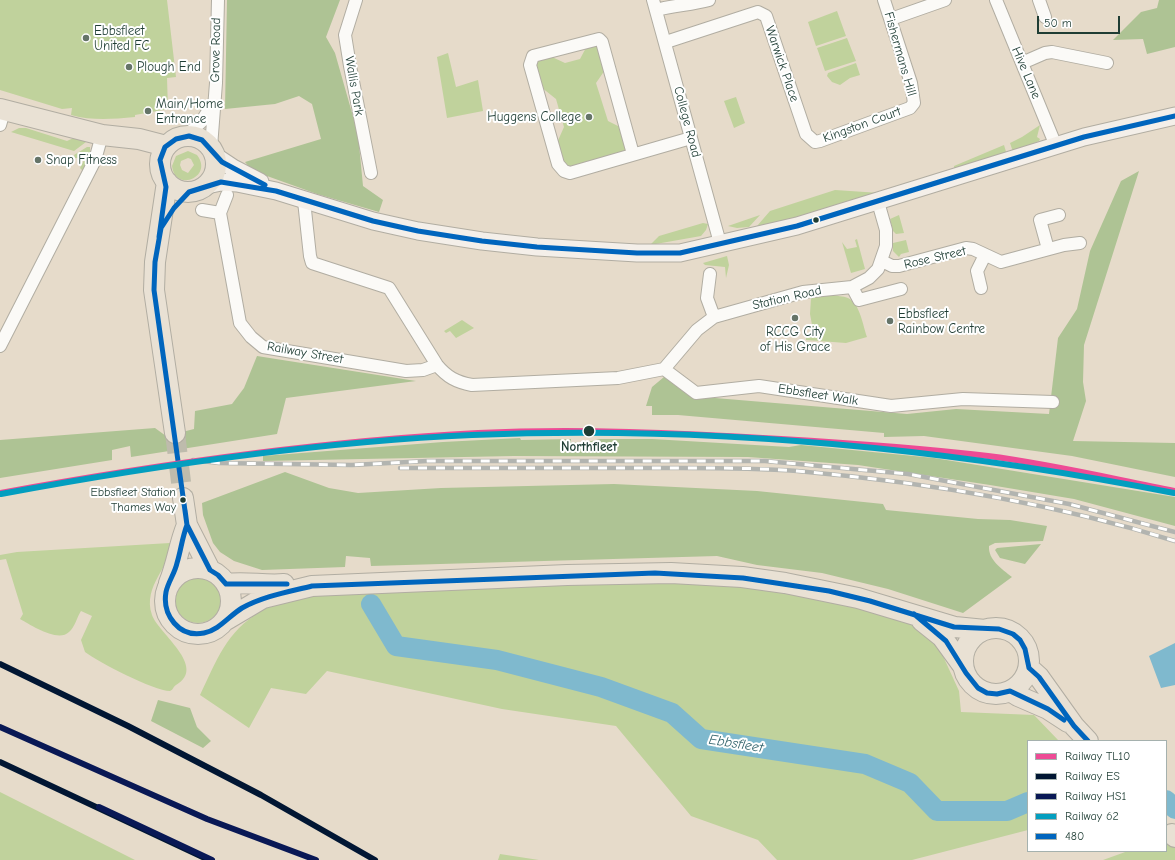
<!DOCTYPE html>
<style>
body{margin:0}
#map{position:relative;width:1175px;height:860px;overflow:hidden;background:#e6dbca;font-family:"Comic Neue",sans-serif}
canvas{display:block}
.legend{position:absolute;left:1027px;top:740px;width:140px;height:112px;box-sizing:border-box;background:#fff;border:1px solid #a5b1ae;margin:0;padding:5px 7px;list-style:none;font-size:12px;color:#1f3d34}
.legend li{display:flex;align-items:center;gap:8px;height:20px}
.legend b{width:20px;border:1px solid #a5b1ae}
.scale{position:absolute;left:1037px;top:16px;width:83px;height:18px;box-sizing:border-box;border:2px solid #1f3d34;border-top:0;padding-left:5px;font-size:12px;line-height:14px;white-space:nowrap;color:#1f3d34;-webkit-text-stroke:3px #fff;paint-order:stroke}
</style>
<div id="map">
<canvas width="1175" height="860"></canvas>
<ul class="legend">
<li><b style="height:5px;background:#ee4b95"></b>Railway TL10</li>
<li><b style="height:5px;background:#011633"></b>Railway ES</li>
<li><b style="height:5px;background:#091855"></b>Railway HS1</li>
<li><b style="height:5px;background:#039ebf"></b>Railway 62</li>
<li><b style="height:5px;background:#0065bd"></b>480</li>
</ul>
<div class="scale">50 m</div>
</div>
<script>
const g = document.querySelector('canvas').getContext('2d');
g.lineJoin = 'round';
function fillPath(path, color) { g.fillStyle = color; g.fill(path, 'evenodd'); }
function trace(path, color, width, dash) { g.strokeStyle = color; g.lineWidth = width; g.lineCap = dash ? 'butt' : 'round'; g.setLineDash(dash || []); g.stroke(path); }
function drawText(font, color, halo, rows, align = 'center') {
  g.font = font + ' "Comic Neue",sans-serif'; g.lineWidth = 4; g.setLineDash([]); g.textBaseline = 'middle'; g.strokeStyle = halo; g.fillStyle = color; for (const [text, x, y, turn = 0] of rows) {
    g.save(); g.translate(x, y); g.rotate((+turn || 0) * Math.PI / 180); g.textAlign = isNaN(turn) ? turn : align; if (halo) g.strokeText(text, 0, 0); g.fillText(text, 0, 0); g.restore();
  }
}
fillPath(new Path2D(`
 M 0,0 L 167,0 L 176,77 L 167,78 L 168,109 L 135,115 L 135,117 C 112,119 93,121 71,115 L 72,108 L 62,109 L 0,90 Z
 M 837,11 L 846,36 L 816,46 L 808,22 Z
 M 847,38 L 856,61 L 825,71 L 817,48 Z
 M 594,43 L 600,48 L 605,70 L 596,83 L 608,121 L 620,127 L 627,151 L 572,170 L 565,167 L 556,145 L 564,127 L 556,99 L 541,87 L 535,67 L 538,58 L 552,57 L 565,63 L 580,59 L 588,44 Z
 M 448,53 L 456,87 L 478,80 L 483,111 L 447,118 L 437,57 Z
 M 856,63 L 860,75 L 850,78 L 840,85 L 832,82 L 827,76 L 828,73 Z
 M 736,97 L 745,123 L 734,128 L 724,101 Z
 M 1040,125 L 1037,137 L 1040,139 L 1039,141 L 1013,152 L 1010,143 L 1022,137 Z
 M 19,128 L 26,128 L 67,141 C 75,137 79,137 86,142 L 74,151 L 11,132 Z
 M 1004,145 L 1007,155 L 973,166 L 954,168 L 954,166 Z
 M 87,147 L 90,147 L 90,156 L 83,171 L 80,168 L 85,158 L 75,158 L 74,155 Z
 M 188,151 L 197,155 C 214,177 175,193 172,166 L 176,156 ZM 188,158 L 191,159 L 194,165 L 188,173 L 182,170 L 180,165 L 181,161 Z
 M 835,190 L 880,193 L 762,227 L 762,225 L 757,226 L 770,211 Z
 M 760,215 L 749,227 L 737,228 L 728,226 Z
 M 899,215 L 904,233 L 896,234 L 893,231 L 890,219 Z
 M 703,223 L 708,224 L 706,230 L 701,236 L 650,245 L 659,236 Z
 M 857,239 L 865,269 L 851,273 L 842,242 L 847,249 L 857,247 L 855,240 Z
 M 906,240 L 909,252 L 901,254 L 899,257 L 893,251 L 893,243 Z
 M 727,256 L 729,265 L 726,278 L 725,267 L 705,265 L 703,263 Z
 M 832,295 C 837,296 843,296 848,298 C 860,303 863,326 867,337 L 846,343 L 806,340 L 806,337 L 811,334 L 813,330 L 810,314 L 811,298 Z
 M 462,320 L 474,328 L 456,338 L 450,331 L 446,333 L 444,331 Z
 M 170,543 C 172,567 142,585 152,615 C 158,633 208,667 176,685 C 172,688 174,689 170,691 C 154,691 98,662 85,652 L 81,640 L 92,616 L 81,611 C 77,617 75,627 69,632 C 58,643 31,625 20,619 L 23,614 L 6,559 L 0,560 L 0,555 L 17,552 Z
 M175 600a23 23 0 1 1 46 0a23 23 0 1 1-46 0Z
 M 619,579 L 750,584 L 905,617 L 936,644 L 943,656 L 959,691 L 961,712 L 1034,715 L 1059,741 L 1028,741 L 1028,830 L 912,860 L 777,860 L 758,840 L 691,816 L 616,726 L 502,709 L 327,671 L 306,694 L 271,688 L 249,728 L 200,695 C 217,660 226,632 261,611 L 258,605 L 287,594 Z
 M 0,792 L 135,860 L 0,860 Z
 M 1166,837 L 1175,847 L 1175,860 L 1103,860 L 1128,851 L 1166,851 Z
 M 500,854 L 539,860 L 498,860 Z`), '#c0d29c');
fillPath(new Path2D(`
 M 227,0 L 340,0 L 326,37 L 335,53 L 358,134 L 363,186 L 383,200 L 379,212 L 317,194 L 256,172 L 251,169 L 245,162 L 321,139 L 312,104 L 299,96 L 275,104 L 225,109 Z
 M 1159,0 L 1175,0 L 1175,47 L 1147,54 L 1143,39 L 1113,40 L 1141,12 L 1157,8 Z
 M 1139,171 L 1084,345 L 1083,382 L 1086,401 L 1073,441 L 1175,443 L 1175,477 L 1072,456 L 924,436 L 884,437 L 884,433 L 678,415 L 652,415 L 652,406 L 646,406 L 652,387 L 664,377 L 691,396 L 907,414 L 956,409 L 1049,414 L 1058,338 L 1077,309 L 1090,251 L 1121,181 Z
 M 257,356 L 416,381 L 286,398 L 277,434 L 131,457 L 130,446 L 112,450 L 112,460 L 0,478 L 0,440 L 155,428 L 166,436 L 194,429 L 195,411 L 232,404 L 244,388 Z
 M 520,438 L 521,440 L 571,439 L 571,442 L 583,443 L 600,439 L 652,439 L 789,447 L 801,445 L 934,458 L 1175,497 L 1175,526 L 1074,499 L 990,485 L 858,465 L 748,457 L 514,456 L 263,461 L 263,456 L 443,442 Z
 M 285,472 L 329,488 L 358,493 L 441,488 L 614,484 L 757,491 L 883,504 L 886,510 L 978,519 L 1010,520 L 1047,526 L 1043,541 L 995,543 L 989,546 C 988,560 1002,569 1012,577 L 963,613 L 888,589 L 822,573 L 757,565 L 717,556 L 371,566 L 370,558 L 346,556 L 345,567 L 262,570 L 234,561 L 220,552 L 213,543 L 203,515 L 202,503 Z
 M 1041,544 L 1025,564 L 1000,558 L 995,550 L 997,548 Z
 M 158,700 L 190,708 L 197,727 L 211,741 L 203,748 L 151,721 Z`), '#aec394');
fillPath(new Path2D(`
 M 1175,643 L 1175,685 L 1161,688 L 1149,656 Z`), '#7fb9ce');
trace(new Path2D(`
 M 371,604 L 396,646 L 497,660 L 601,687 L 672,713 L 701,739 L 865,764 L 910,783 L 937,811 L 1007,811 L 1028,802
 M 1166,800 L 1175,809`), '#7fb9ce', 20);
trace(new Path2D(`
 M 175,433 L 183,498`), '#bebbac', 20, [20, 10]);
const street = new Path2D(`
 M 356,0 L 345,35 L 350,66 L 371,173
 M 653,0 L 720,243
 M 996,0 L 1056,146
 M 1039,0 L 1045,17
 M 656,10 C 674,5 691,5 709,0
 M 891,19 L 945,0
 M 666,42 L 758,12 L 766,16 L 806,134 L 815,142 L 820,141 L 910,108 L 914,103 L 911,83 L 884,0
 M 1022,63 L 1045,53 L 1052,52 L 1107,63
 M 0,125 L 4,111
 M 186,136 L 202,121 L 213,103
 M 211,147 L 216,83 L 218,0
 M 633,154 L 602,42 L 599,39 L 533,56 L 530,65 L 558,164 L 564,171 L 570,173 L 691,138
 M 227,195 L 220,213 L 240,323 L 251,337 L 263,347 L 406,371 L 423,370 L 437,365
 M 304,201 L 310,256 L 312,263 L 389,288 L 437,365 C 447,377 456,382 472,385 L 618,378 L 664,369
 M 202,210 L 220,213
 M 1048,249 L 1040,220 L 1059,215
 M 882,261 L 892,266 L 899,266 L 966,248 L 973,249 L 1001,262 L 1064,245 L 1080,243
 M 710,274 L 707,298 L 714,317 L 803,292 L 852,287 L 869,278 L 878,269 L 886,246 L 886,230 L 878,202
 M 852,287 L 859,300 L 901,289
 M 981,288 L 977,271 L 985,255
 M 714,317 L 697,330 L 664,369 L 696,393 L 759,386 L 891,406 L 963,399 L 1053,402
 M 0,346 L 95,160 L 102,135`);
const secondary = new Path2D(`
 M 215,156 L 233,168 L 260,182
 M 207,185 L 221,182 L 237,183 L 276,191 L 373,221 L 418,231 L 482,241 L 537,247 L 637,253 L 680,253 L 797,226 L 1084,137 L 1175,116`);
const primary = new Path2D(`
 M 0,109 L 102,135 L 139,139 L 166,146
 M160 164a28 28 0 1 1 56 0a28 28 0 1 1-56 0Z
 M 167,182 L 155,262 L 154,290 L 175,433
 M 183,498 L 187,525 L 210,570
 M165 601a33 33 0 1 1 66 0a33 33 0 1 1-66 0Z
 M 169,583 C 177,564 179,544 187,525
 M 226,584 C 245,581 265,586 284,584
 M 226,620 L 263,598 L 312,586 L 567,575 L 671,573 L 742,577 L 785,583 L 858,598 L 955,627 L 985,630
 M 922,621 L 942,637 L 963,666
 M963 661a33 33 0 1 1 66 0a33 33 0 1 1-66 0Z
 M 1029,668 L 1039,677 L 1074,726 L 1088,741
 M 1010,691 L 1018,696 L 1048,709 L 1068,722
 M 1172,834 L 1175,837`);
trace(street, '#b1ada2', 14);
trace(secondary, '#b1ada2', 19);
trace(primary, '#b1ada2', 22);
trace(street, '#fbfaf7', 12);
trace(secondary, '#f4efe9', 17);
trace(primary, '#e9e1d4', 20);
const rail = new Path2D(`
 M 193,460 L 219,463 L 352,465 L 427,461 L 765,461 L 908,474 L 1069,504 L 1175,532
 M 400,468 C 480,468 560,468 640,468 C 692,468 745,467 797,471 C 924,482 1053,503 1175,541`);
trace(rail, '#b2b4b0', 4.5);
trace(rail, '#fff', 3, [9]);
trace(new Path2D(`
 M 159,237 L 166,187 L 160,160 L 165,147 L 176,139 L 189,136 L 202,140 L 222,162 L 265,185
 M 185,510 L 187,525 L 210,570 L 218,575 L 226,584 L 287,584
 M 914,614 L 946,641 L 966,673 L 978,688 L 987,693 L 997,694 L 1010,691 L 1048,709 L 1064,720
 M 1088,741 L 1074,726 L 1039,677 L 1029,668 L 1025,649 L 1020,640 L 1013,634 L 999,629 L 954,627 L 870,601 L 829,591 L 743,578 L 655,573 L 312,586 C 288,592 264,596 242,608 C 229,616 219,630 204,633 C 179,638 162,615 166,592 C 168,582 175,573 177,563 C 181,550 182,538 187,525 L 154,290 L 155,262 L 161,228 L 174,208 L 189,192 L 221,182 L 276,191 L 373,221 L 418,231 L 482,241 L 537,247 L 637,253 L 680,253 L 797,226 L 1084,137 L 1175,116`), '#0065bd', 5);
trace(new Path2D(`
 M 0,493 C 158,464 317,441 478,433 C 578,428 680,433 781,439 C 850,443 919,448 988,456 C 1051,464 1113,479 1175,491`), '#ee4b95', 6);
trace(new Path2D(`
 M 0,664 L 128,726 L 261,795 L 375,860
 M 0,762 L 209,860`), '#011633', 6);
trace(new Path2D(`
 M 0,727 L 207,819 L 316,860
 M 99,807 L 212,860`), '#091855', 6);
trace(new Path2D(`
 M 1,494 C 157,465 314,442 472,435 C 710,425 940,447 1174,493`), '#039ebf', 6);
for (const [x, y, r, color] of [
 [86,38,4,"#657468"],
 [129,67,4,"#657468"],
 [148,111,4,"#657468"],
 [589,117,4,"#657468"],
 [38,160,4,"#657468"],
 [816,220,3.5,"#1f3d34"],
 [795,318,4,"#657468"],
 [890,321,4,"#657468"],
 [589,431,6,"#1f3d34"],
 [183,500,3.5,"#1f3d34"]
]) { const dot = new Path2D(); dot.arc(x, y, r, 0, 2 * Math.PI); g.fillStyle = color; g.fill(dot); trace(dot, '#fff', 1.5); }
drawText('12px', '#1f3d34', '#fff', [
 ["Ebbsfleet Station",176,493],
 ["Thames Way",176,508]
], 'right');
drawText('13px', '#1f3d34', '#fff', [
 ["Ebbsfleet",94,31],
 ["United FC",94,46],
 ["Plough End",137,67],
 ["Main/Home",156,104],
 ["Entrance",156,119],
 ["Huggens College",581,117,"right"],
 ["Snap Fitness",46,160],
 ["Ebbsfleet",898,314],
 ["Rainbow Centre",898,329],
 ["RCCG City",795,332,"center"],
 ["of His Grace",795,347,"center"]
], 'left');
drawText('13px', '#1f3d34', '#fff', [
 ["Grove Road",216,50,-89],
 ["Fishermans Hill",900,54,74],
 ["Warwick Place",782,64,71],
 ["Hive Lane",1026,73,67],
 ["Wallis Park",354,86,80],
 ["College Road",687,122,75],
 ["Kingston Court",862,125,-20],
 ["Rose Street",935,258,-13],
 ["Station Road",787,298,-13],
 ["Railway Street",305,353,10],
 ["Ebbsfleet Walk",818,395,9]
]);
drawText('bold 13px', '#1f3d34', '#fff', [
 ["Northfleet",589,447]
]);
drawText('italic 14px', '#31636b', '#fff', [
 ["Ebbsfleet",736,744,9]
]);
</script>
